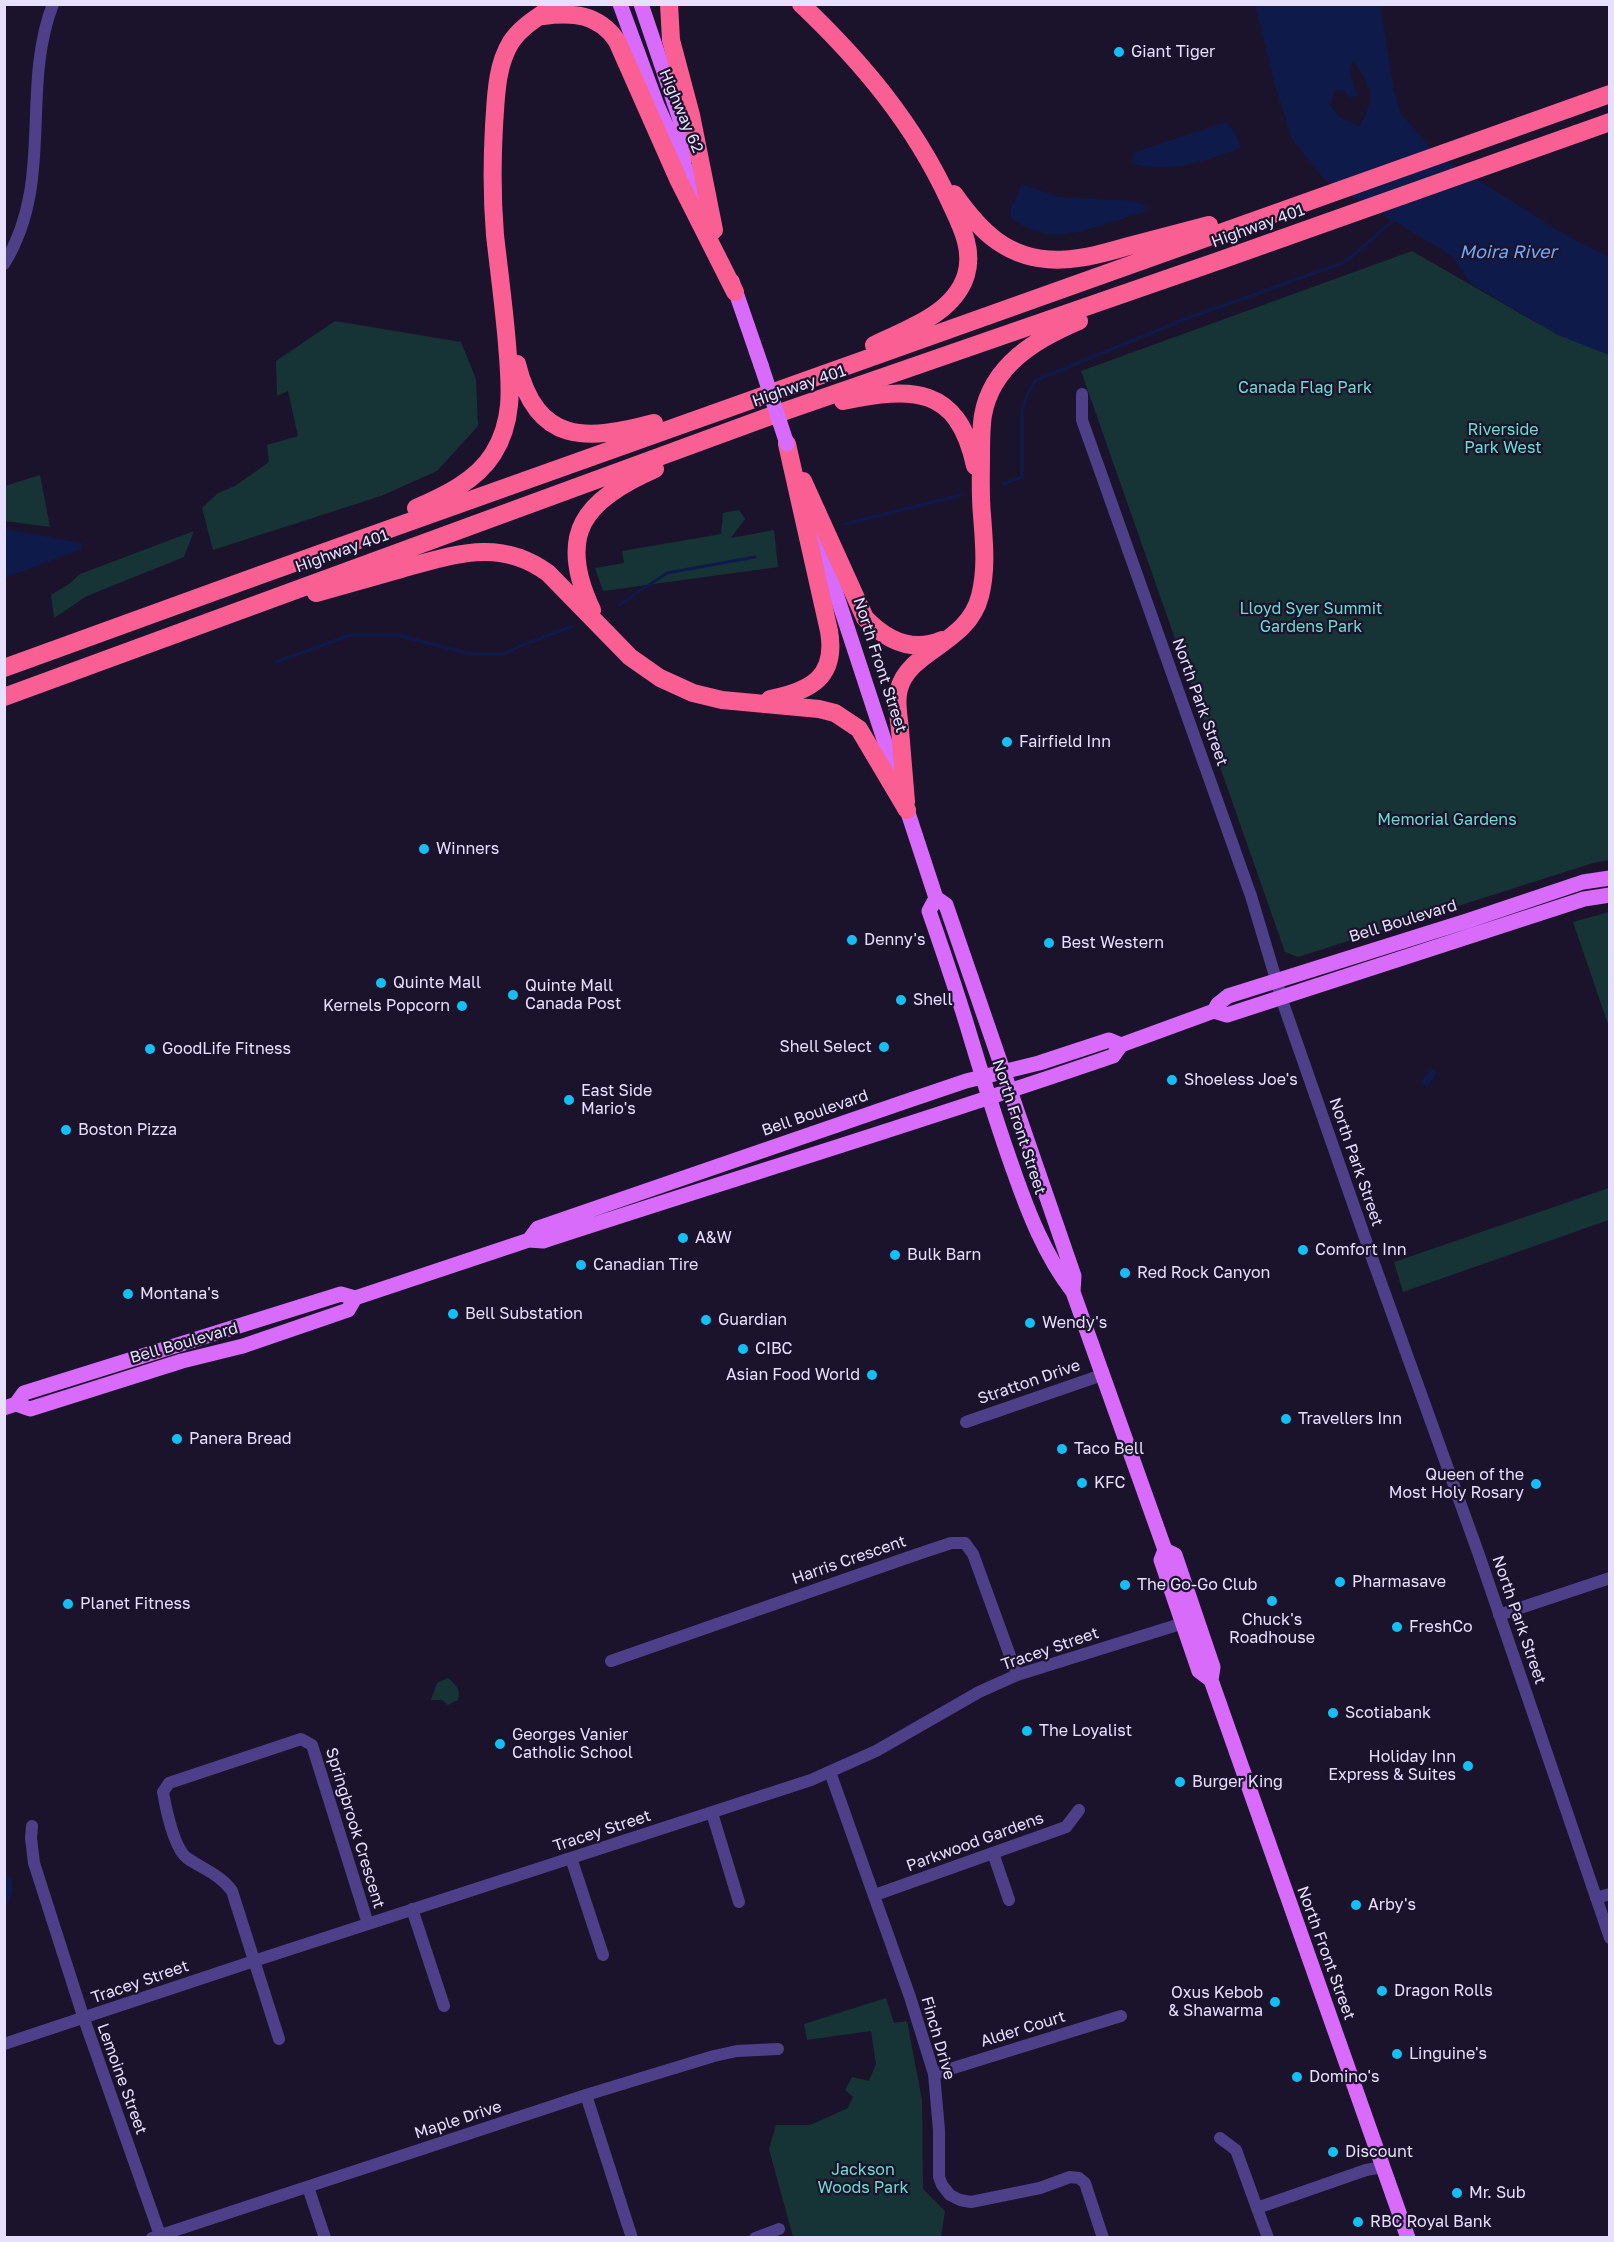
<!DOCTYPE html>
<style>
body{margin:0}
#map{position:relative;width:1614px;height:2242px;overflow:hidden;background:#1b132c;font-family:"Golos Text",sans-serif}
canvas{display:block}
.frame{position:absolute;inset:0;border:6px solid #e7dffe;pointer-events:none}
</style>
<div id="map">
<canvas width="1614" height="2242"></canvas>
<div class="frame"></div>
</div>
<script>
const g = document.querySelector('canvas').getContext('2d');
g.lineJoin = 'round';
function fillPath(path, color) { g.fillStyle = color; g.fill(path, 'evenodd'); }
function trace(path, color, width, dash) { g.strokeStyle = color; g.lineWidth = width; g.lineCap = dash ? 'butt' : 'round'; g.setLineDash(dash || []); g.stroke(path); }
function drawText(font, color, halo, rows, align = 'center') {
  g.font = font + ' "Golos Text",sans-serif'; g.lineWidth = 4.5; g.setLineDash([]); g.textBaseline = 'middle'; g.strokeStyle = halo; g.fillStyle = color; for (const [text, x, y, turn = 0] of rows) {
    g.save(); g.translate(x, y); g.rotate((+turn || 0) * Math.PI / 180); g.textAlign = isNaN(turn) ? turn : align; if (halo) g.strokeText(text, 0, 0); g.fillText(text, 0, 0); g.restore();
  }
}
fillPath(new Path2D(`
 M 1412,251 L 1535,322 L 1609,354 L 1609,860 L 1593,863 L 1298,957 L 1285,952 L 1081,371 Z
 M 335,321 L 461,342 L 476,379 L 478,426 L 437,471 L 381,496 L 213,550 L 202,508 L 218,493 L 235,486 L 269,462 L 267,445 L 298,436 L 288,391 L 277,396 L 276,361 Z
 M 40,475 L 50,527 L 5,521 L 5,486 Z
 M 739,510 L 745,519 L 731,538 L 774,530 L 778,567 L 603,591 L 595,568 L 624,563 L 622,551 L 721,534 L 723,513 Z
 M 194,531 L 184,557 L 87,596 L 54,618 L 51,595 L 69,584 L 80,574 Z
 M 1609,912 L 1610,912 L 1609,1027 L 1573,922 Z
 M 1609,1188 L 1609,1220 L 1403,1292 L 1394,1262 Z
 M 448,1678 C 456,1685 461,1689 458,1700 L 448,1705 L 442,1700 L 431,1700 L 437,1683 Z
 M 886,1998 L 894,2023 L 907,2021 L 922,2100 L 923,2189 L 945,2211 L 941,2237 L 793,2237 L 769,2149 L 776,2125 L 810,2125 L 848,2108 L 853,2097 L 845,2090 L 852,2077 L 869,2081 L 876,2064 L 871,2031 L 807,2040 L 804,2024 Z`), '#163336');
fillPath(new Path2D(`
 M 1255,5 L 1380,5 L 1394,91 L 1401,114 L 1435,153 L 1567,236 L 1609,257 L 1609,355 L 1558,335 L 1471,284 L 1452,256 L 1325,180 L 1292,139 L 1274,81 ZM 1353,60 C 1373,91 1376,93 1360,127 L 1338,116 L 1330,105 L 1335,90 L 1345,91 L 1348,97 L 1359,96 C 1352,83 1346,73 1353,60 Z
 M 1227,122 L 1239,141 L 1240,148 C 1202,163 1177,171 1137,165 C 1133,160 1132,158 1135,152 Z
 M 1021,184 L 1058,197 L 1132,201 L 1144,204 L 1147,208 L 1143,212 C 1114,220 1072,240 1042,233 C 1032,231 1021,224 1012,219 C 1006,203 1021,198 1021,184 Z
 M 5,529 L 82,543 L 81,549 L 5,578 Z
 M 1431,1069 L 1437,1073 L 1427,1087 L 1421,1082 Z
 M 4,1859 L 5,1873 L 12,1880 L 12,1892 L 8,1904 L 5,1905 Z`), '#0e1b4a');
trace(new Path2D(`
 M 1003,484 L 1022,477 L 1022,411 L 1026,397 L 1036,380 L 1183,320 L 1345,262 L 1393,221
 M 845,524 L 961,495
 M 619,605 L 667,573 L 755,557
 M 276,662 L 350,635 L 397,635 L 471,654 L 504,654 L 520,646 L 573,626`), '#0e1b4a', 3);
trace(new Path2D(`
 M 4,264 C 55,182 20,89 53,4
 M 1082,394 L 1082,420 L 1251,896 L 1284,1006 L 1371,1255 L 1479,1555 L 1610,1938
 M 966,1422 L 1102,1375
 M 1499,1615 L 1610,1578
 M 611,1661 L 918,1554 L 951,1543 L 965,1543 L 973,1554 L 1017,1675
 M 830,1772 L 910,1997 L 934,2074 L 939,2130 L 939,2177 L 942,2185 L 950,2195 L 960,2200 L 971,2202 L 1040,2188 L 1070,2177 L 1079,2178 L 1085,2183 L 1103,2238
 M 712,1813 L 739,1902
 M 32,1826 L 31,1838 L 34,1863 L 84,2019 L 161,2238
 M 993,1853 L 1009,1900
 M 571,1858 L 603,1955
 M 875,1895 L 1066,1827 L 1079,1810
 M 1596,1898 L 1610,1894
 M 412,1909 L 444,2006
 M 279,2039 L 232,1891 C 221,1875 203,1869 187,1858 C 174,1848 166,1809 163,1792 L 169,1783 L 301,1739 L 312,1745 L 368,1924
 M 4,2044 L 254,1961 L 811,1780 L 876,1751 L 979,1692 L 1017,1675 L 1190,1621
 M 934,2074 L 1121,2016
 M 586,2095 L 632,2238
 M 1220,2138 L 1236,2150 L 1257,2208
 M 308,2187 L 325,2238
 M 152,2238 L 586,2095 L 714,2056 L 737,2051 L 778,2049
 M 755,2238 L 779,2229
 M 1268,2238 L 1257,2208 L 1366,2170 L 1383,2167`), '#4d4089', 12);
trace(new Path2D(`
 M 620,4 L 657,105 L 706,214
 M 641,4 L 692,155
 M 732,281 L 761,365
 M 811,517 L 936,898 L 946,905 L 1074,1276 L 1073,1292
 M 936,898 L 929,911 C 944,954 959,998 972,1042 C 985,1085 998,1127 1013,1169 C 1028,1212 1045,1256 1073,1292 L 1165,1550 L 1161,1560 L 1199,1671 L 1211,1680
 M 1214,1011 L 1218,1004 L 1228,996 L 1467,921 L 1583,882 L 1610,878
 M 529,1240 L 538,1228 L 907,1101 L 966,1081 L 1039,1063 L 1109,1040 L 1121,1045
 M 16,1404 L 24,1393 L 341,1294 L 355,1298 L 529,1240 L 543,1241 C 733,1179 924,1121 1113,1056 L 1121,1045 L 1214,1011 L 1227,1015 L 1584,899 L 1610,895
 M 4,1408 L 16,1404 L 30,1409 L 182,1361 L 243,1346 L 348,1310 L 355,1298
 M 1165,1550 L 1175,1555 L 1213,1667 L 1211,1680 L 1408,2238`), '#d86bf9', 15);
trace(new Path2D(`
 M 669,4 L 671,40 L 691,115 L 714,230
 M 801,4 C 862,62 914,124 949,200 C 960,224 974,248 966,275 C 954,314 907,329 874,345
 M 543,16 C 573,12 599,14 617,41 L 679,181 L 735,292
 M 954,194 C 966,211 980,229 997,241 C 1039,271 1084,259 1129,246 C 1156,239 1182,232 1209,225
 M 517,364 C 537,445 586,441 654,423
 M 843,401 C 912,387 958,385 975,466
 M 803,481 L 865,618 C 886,640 912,653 942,640
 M 416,508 C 444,496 476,481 493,454 C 515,419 510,383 507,344 C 504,307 499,271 495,235 C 492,199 492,162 494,126 C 496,98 496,66 511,42 C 522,25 541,16 556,4
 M 316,593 C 345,585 373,577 401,569 C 454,555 499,537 548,573 L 630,657 L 660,678 L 693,693 L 722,700 L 819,709 L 835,713 L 859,729 L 907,810
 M 592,610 C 556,534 584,500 655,469
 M 4,668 L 263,574 L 1610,94
 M 4,697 L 765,418 L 1221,260 L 1610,122
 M 770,699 C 811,691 837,677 829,631 L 787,444
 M 906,802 C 904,778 902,754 900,730 C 899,717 895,702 899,689 C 909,650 968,644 980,596 C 987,569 984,542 982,515 C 980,495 981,475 981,456 C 981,442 981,428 983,415 C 992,365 1036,339 1079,321`), '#f95f93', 18);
trace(new Path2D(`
 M 761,365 L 787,444`), '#d86bf9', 15);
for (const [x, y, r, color] of [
 [1119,52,6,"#13c0f6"],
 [1007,742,6,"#13c0f6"],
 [424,849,6,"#13c0f6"],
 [852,940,6,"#13c0f6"],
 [1049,943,6,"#13c0f6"],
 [381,983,6,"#13c0f6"],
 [513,995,6,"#13c0f6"],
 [901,1000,6,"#13c0f6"],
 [462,1006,6,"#13c0f6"],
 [884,1047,6,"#13c0f6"],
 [150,1049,6,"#13c0f6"],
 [1172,1080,6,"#13c0f6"],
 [569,1100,6,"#13c0f6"],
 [66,1130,6,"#13c0f6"],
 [683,1238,6,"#13c0f6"],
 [1303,1250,6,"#13c0f6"],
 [895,1255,6,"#13c0f6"],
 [581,1265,6,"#13c0f6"],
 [1125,1273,6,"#13c0f6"],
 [128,1294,6,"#13c0f6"],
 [453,1314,6,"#13c0f6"],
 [706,1320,6,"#13c0f6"],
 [1030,1323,6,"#13c0f6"],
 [743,1349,6,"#13c0f6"],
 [872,1375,6,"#13c0f6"],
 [1286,1419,6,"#13c0f6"],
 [177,1439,6,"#13c0f6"],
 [1062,1449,6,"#13c0f6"],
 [1082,1483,6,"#13c0f6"],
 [1536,1484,6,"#13c0f6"],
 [1340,1582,6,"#13c0f6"],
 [1125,1585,6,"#13c0f6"],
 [1272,1601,6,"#13c0f6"],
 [68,1604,6,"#13c0f6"],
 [1397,1627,6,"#13c0f6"],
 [1333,1713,6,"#13c0f6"],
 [1027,1731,6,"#13c0f6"],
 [500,1744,6,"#13c0f6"],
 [1468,1766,6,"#13c0f6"],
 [1180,1782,6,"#13c0f6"],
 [1356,1905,6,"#13c0f6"],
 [1382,1991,6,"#13c0f6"],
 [1275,2002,6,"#13c0f6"],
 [1397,2054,6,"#13c0f6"],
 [1297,2077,6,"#13c0f6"],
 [1333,2152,6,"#13c0f6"],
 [1457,2193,6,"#13c0f6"],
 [1358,2222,6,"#13c0f6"]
]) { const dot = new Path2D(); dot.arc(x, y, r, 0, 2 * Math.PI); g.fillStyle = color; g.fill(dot); trace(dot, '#1b132c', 2); }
drawText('16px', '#e7dffe', '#1b132c', [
 ["Giant Tiger",1131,52],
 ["Fairfield Inn",1019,742],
 ["Winners",436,849],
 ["Denny's",864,940],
 ["Best Western",1061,943],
 ["Quinte Mall",393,983],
 ["Quinte Mall",525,986],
 ["Canada Post",525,1004],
 ["Shell",913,1000],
 ["Kernels Popcorn",450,1006,"right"],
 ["Shell Select",872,1047,"right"],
 ["GoodLife Fitness",162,1049],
 ["Shoeless Joe's",1184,1080],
 ["East Side",581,1091],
 ["Mario's",581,1109],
 ["Boston Pizza",78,1130],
 ["A&W",695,1238],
 ["Comfort Inn",1315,1250],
 ["Bulk Barn",907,1255],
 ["Canadian Tire",593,1265],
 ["Red Rock Canyon",1137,1273],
 ["Montana's",140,1294],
 ["Bell Substation",465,1314],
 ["Guardian",718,1320],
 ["Wendy's",1042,1323],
 ["CIBC",755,1349],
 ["Asian Food World",860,1375,"right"],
 ["Travellers Inn",1298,1419],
 ["Panera Bread",189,1439],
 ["Taco Bell",1074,1449],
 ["Queen of the",1524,1475,"right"],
 ["Most Holy Rosary",1524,1493,"right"],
 ["KFC",1094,1483],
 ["Pharmasave",1352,1582],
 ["The Go-Go Club",1137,1585],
 ["Planet Fitness",80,1604],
 ["Chuck's",1272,1620,"center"],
 ["Roadhouse",1272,1638,"center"],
 ["FreshCo",1409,1627],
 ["Scotiabank",1345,1713],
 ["The Loyalist",1039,1731],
 ["Georges Vanier",512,1735],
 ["Catholic School",512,1753],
 ["Holiday Inn",1456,1757,"right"],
 ["Express & Suites",1456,1775,"right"],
 ["Burger King",1192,1782],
 ["Arby's",1368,1905],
 ["Dragon Rolls",1394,1991],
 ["Oxus Kebob",1263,1993,"right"],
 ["& Shawarma",1263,2011,"right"],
 ["Linguine's",1409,2054],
 ["Domino's",1309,2077],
 ["Discount",1345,2152],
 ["Mr. Sub",1469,2193],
 ["RBC Royal Bank",1370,2222]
], 'left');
drawText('16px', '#e7dffe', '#1b132c', [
 ["Highway 62",681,111,67],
 ["Highway 401",1258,226,-20],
 ["Highway 401",799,386,-19],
 ["Highway 401",342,551,-20],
 ["North Front Street",880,665,72],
 ["North Park Street",1200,702,70],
 ["Bell Boulevard",1403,921,-17],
 ["Bell Boulevard",815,1113,-19],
 ["North Front Street",1019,1127,72],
 ["North Park Street",1356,1162,71],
 ["Bell Boulevard",184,1343,-16],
 ["Stratton Drive",1029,1382,-19],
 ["Harris Crescent",849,1560,-19],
 ["North Park Street",1519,1620,71],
 ["Tracey Street",1050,1649,-19],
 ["Springbrook Crescent",355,1828,73],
 ["Tracey Street",602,1831,-18],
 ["Parkwood Gardens",975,1842,-20],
 ["North Front Street",1326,1953,70],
 ["Tracey Street",140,1982,-19],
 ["Alder Court",1023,2029,-17],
 ["Finch Drive",938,2038,74],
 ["Lemoine Street",122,2079,70],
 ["Maple Drive",458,2120,-18]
]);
drawText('16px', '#6cddd0', '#1b132c', [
 ["Canada Flag Park",1305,388],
 ["Riverside",1503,430],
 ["Park West",1503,448],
 ["Lloyd Syer Summit",1311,609],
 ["Gardens Park",1311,627],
 ["Memorial Gardens",1447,820],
 ["Jackson",863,2170],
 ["Woods Park",863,2188]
]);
drawText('italic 18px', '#71a8fa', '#1b132c', [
 ["Moira River",1508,252]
]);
</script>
